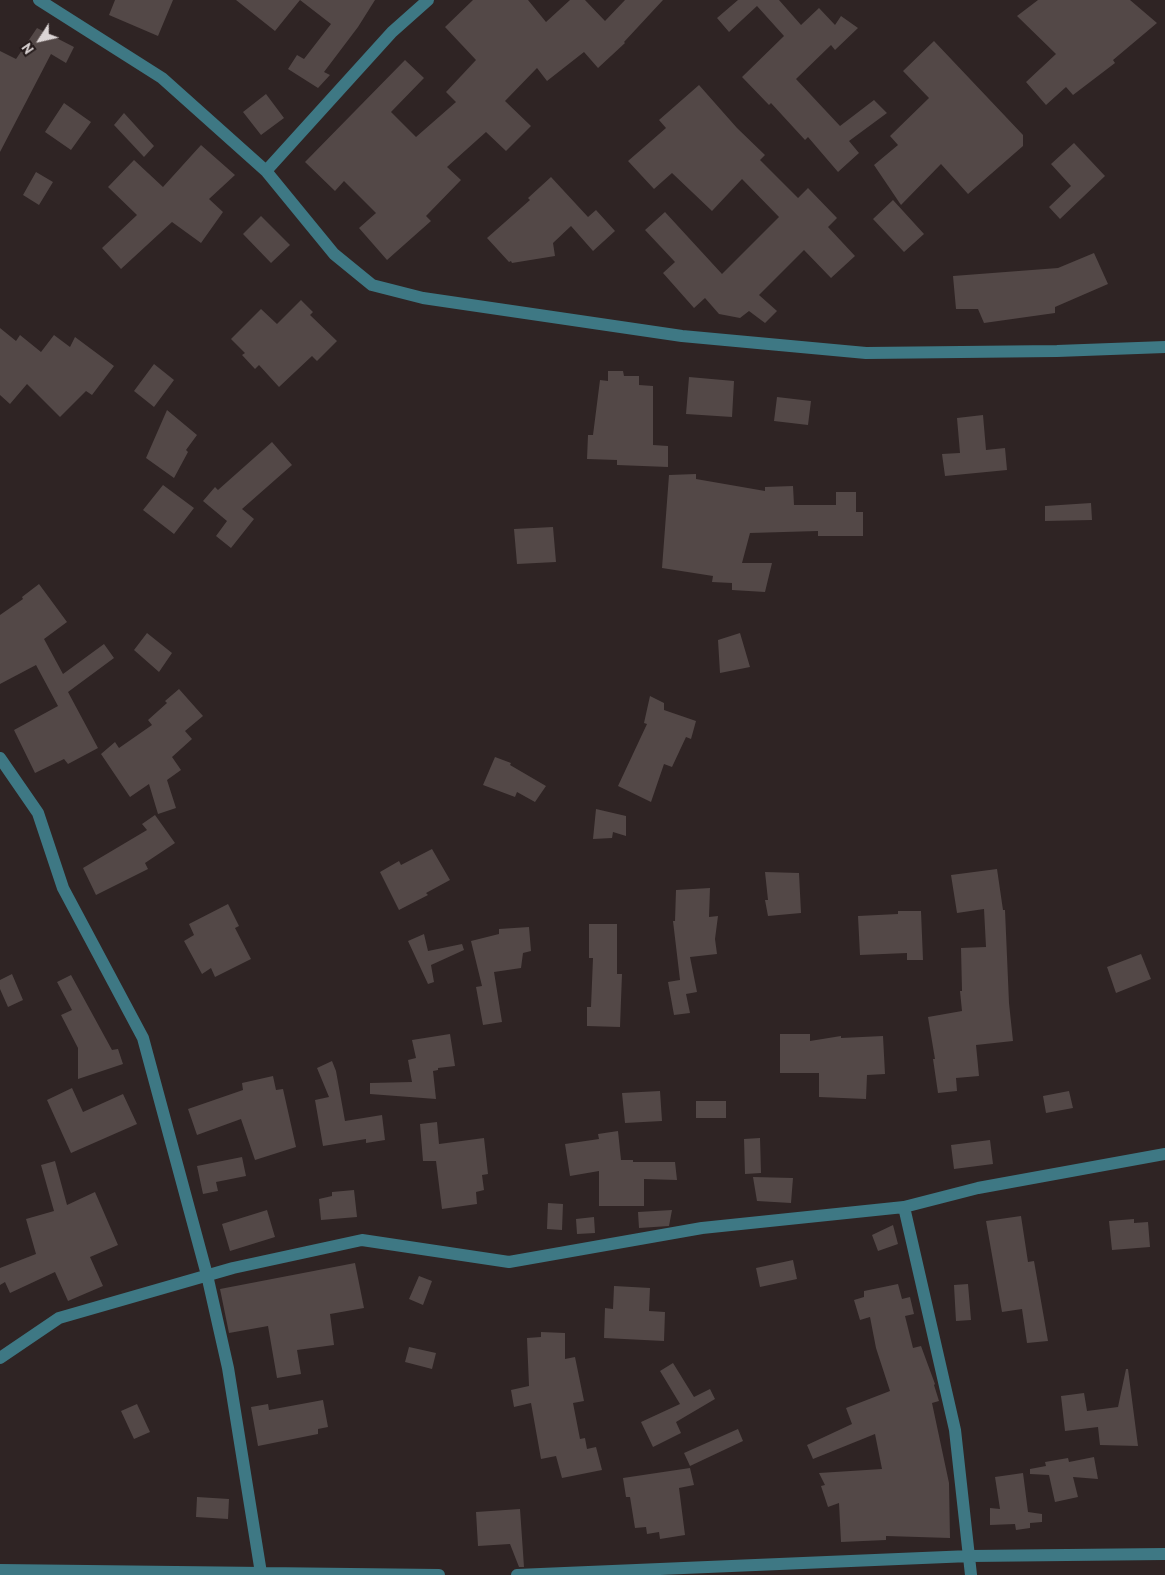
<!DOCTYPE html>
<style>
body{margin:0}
#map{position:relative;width:1165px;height:1575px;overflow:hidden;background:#2f2424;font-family:"PT Sans",sans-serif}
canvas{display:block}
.north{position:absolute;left:15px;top:15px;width:50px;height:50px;-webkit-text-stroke:4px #251b1b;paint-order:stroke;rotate:235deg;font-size:14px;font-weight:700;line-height:20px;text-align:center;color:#dcd5d5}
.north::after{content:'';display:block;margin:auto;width:18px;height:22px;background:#dcd5d5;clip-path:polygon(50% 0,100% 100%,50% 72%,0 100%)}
</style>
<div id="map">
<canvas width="1165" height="1575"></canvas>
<div class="north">N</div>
</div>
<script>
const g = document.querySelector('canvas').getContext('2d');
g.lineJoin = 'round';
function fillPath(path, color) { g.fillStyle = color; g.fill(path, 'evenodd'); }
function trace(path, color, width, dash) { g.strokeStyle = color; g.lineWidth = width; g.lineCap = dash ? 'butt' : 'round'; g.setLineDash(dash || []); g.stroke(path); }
fillPath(new Path2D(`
 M 115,0 L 173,0 L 158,36 L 109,15 Z
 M 236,0 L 300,0 L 275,31 Z
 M 300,0 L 375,0 L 358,27 L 324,72 L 330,75 L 318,88 L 288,69 L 297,55 L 304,59 L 331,24 Z
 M 473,0 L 528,0 L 546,22 L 570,0 L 585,0 L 605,21 L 625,0 L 663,0 L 624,42 L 625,43 L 598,68 L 584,52 L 547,81 L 537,68 L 505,101 L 531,126 L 506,151 L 486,132 L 447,167 L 461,180 L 426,216 L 431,221 L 387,260 L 359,228 L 376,213 L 344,181 L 335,191 L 305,162 L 405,60 L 424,78 L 391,112 L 416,137 L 456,102 L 446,92 L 476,60 L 445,27 Z
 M 738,0 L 779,0 L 801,25 L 819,8 L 835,25 L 841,16 L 858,28 L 835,50 L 831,45 L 796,79 L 840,126 L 874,100 L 887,113 L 849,141 L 859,153 L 838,172 L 808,137 L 805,140 L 771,103 L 769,105 L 742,77 L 784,36 L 757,6 L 729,32 L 717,18 Z
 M 1038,0 L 1130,0 L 1157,23 L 1113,60 L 1115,63 L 1073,95 L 1066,87 L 1046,105 L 1026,82 L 1056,54 L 1017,16 Z
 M 37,28 L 74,47 L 66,63 L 51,54 L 0,152 L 0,51 L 16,59 Z
 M 934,41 L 1023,135 L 1023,146 L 968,194 L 941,164 L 901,205 L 874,165 L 898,145 L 890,136 L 929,98 L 903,71 Z
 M 699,85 L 737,128 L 765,155 L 760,160 L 798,198 L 808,188 L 837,218 L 828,227 L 855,256 L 831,278 L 804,250 L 759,295 L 777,311 L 765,323 L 749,311 L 740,318 L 719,314 L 705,298 L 694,308 L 663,273 L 675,262 L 645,230 L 665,212 L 722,274 L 779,217 L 742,179 L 712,211 L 672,173 L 654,189 L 628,161 L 666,128 L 659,120 Z
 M 266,94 L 284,118 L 261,135 L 243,112 Z
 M 64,103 L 91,122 L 71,150 L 45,132 Z
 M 124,113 L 154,146 L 144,157 L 114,125 Z
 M 1074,143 L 1105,176 L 1060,219 L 1049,207 L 1071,186 L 1051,164 Z
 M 201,145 L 235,175 L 209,199 L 223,212 L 201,243 L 172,222 L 121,269 L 102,248 L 137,215 L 108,187 L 134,160 L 163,187 Z
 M 36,172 L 53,182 L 39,205 L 23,195 Z
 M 551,177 L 588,217 L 596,210 L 615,231 L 593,251 L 571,226 L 553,243 L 555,256 L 512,263 L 511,261 L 509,262 L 487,238 L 530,200 L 528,198 Z
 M 893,200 L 924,234 L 904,252 L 873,219 Z
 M 261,216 L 290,245 L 271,263 L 243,234 Z
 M 1094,253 L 1108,284 L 1055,307 L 1055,313 L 984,323 L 978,309 L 956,309 L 953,276 L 1058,268 Z
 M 301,300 L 313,312 L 310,315 L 337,341 L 317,361 L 312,356 L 279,387 L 259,365 L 255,369 L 242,355 L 245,353 L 231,339 L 261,309 L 277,324 Z
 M 0,328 L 16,341 L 20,335 L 41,352 L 54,335 L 70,347 L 75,337 L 114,366 L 92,395 L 86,391 L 60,417 L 27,384 L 10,404 L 0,395 Z
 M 154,364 L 174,380 L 154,407 L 134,391 Z
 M 608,371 L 623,371 L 624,376 L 639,376 L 639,385 L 653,386 L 653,445 L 668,446 L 668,467 L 617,465 L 617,460 L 587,459 L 588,435 L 593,435 L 600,380 L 608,381 Z
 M 689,377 L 734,381 L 732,417 L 686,414 Z
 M 777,397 L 811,401 L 808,425 L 774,421 Z
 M 167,410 L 197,435 L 186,450 L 188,452 L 174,478 L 146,458 Z
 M 983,415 L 986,450 L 1005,448 L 1007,470 L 945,476 L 942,454 L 960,453 L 957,418 Z
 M 272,442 L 292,465 L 242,509 L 254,519 L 231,548 L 216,536 L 227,521 L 203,501 L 215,487 L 218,490 Z
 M 696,474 L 696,479 L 765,491 L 765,487 L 793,486 L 794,505 L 836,505 L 836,492 L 856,492 L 856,512 L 863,512 L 863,536 L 818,536 L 818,531 L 750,533 L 742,563 L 772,563 L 765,592 L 732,590 L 732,583 L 712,582 L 713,576 L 662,568 L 669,475 Z
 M 163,485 L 194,508 L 174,534 L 143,510 Z
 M 1091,503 L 1092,520 L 1045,521 L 1045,506 Z
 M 553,527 L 556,562 L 517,564 L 514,529 Z
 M 39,584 L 67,622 L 44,639 L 63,674 L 104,644 L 114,658 L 68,692 L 98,748 L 68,764 L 64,759 L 35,773 L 14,730 L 58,706 L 36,665 L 0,684 L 0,615 L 23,599 L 22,597 Z
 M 147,633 L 172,653 L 159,672 L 134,650 Z
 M 740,633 L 750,667 L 720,673 L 718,640 Z
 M 179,689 L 203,716 L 185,731 L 192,739 L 172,757 L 181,770 L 167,780 L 176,808 L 158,814 L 149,784 L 130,797 L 101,754 L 115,742 L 119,748 L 152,725 L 148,720 L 167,703 L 165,701 Z
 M 650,696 L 664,703 L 664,710 L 696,721 L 691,739 L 686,737 L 672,767 L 664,764 L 651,802 L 618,786 L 647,724 L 644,723 Z
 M 495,757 L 511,763 L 510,765 L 546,786 L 535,802 L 517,792 L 515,797 L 483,785 Z
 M 596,809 L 626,816 L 626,836 L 613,832 L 612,838 L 593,839 Z
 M 155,815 L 175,843 L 145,863 L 148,869 L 96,895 L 83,868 L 147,830 L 142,824 Z
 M 432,849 L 450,880 L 426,893 L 428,895 L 399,910 L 380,872 L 399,861 L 401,865 Z
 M 997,869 L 1003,910 L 1005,910 L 1009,1003 L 1013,1041 L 976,1045 L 979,1076 L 956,1078 L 957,1091 L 938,1093 L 933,1059 L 935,1059 L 928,1017 L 962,1011 L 960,991 L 962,991 L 961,948 L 986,947 L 984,909 L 957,913 L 951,875 Z
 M 765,872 L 799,873 L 801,913 L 768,916 L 765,900 L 768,900 Z
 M 710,888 L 709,917 L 718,916 L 715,939 L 717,954 L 690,957 L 697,992 L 686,994 L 690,1013 L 674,1015 L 668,982 L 680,980 L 673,921 L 675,921 L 676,890 Z
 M 228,904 L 239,926 L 235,928 L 251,959 L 215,977 L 211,968 L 202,974 L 184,941 L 194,935 L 189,924 Z
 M 898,911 L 921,911 L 923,960 L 907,960 L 907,953 L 860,955 L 858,916 L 898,914 Z
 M 589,924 L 617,924 L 617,974 L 622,974 L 620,1027 L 587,1026 L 587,1007 L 591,1007 L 593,958 L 589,958 Z
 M 529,927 L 531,951 L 523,953 L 521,968 L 494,972 L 502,1022 L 483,1025 L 476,987 L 482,986 L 471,941 L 499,934 L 499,929 Z
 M 424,934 L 428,951 L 462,944 L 464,950 L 431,965 L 434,982 L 428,984 L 408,941 Z
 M 1141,954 L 1151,979 L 1116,993 L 1107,967 Z
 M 12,974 L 23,1000 L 8,1007 L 0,989 L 0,980 Z
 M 71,975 L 112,1050 L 118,1049 L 123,1064 L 78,1079 L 78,1048 L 61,1015 L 72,1010 L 57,982 Z
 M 450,1034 L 455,1066 L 438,1068 L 438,1070 L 433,1071 L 436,1099 L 370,1094 L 370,1083 L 412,1082 L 408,1060 L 416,1058 L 412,1040 Z
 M 780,1034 L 810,1034 L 810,1041 L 841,1036 L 841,1038 L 883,1036 L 885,1074 L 867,1075 L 866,1099 L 819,1097 L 819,1073 L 780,1073 Z
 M 332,1061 L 336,1071 L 345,1121 L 382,1115 L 385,1140 L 366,1143 L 366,1139 L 323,1146 L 315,1100 L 329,1097 L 317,1068 Z
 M 273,1076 L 276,1090 L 283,1089 L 296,1147 L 255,1160 L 241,1119 L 197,1135 L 188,1109 L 243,1090 L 242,1083 Z
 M 72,1088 L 83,1112 L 123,1094 L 137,1124 L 71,1153 L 47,1100 Z
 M 660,1091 L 662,1121 L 625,1123 L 622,1093 Z
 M 1069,1091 L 1073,1108 L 1046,1113 L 1043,1096 Z
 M 696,1101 L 726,1101 L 726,1118 L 696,1118 Z
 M 437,1122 L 439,1144 L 484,1138 L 488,1174 L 482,1175 L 484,1190 L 476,1192 L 477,1204 L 442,1209 L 436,1161 L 423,1161 L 420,1124 Z
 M 618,1131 L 621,1160 L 633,1160 L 633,1162 L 675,1162 L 677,1180 L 644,1179 L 644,1206 L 599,1206 L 599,1171 L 570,1176 L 565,1144 L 599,1139 L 598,1134 Z
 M 760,1138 L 761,1173 L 745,1174 L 744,1139 Z
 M 990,1140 L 993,1164 L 954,1169 L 951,1145 Z
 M 242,1157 L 246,1176 L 216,1182 L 218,1191 L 203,1194 L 197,1166 Z
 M 55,1161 L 67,1205 L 95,1192 L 118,1245 L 90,1257 L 103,1286 L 68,1301 L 55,1272 L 10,1293 L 5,1282 L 0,1285 L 0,1268 L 36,1254 L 26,1219 L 54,1211 L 41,1165 Z
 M 753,1177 L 793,1178 L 791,1203 L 757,1201 Z
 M 354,1190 L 357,1217 L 321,1220 L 319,1199 L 332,1196 L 332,1192 Z
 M 548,1203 L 563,1204 L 562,1230 L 547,1229 Z
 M 267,1210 L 275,1237 L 230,1251 L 222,1224 Z
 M 672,1210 L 669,1226 L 639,1228 L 638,1212 Z
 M 1021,1216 L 1028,1262 L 1034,1261 L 1048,1341 L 1027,1343 L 1022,1309 L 1002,1312 L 986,1221 Z
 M 594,1217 L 595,1233 L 577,1234 L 576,1219 Z
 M 1134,1219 L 1134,1223 L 1148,1222 L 1150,1247 L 1112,1250 L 1109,1221 Z
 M 893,1225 L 898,1244 L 878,1251 L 872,1235 Z
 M 793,1260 L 797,1279 L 760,1287 L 756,1268 Z
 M 355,1263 L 364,1308 L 330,1314 L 334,1345 L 297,1350 L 301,1374 L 277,1378 L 268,1326 L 229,1333 L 220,1289 Z
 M 419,1276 L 432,1281 L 423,1305 L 409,1299 Z
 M 898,1284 L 902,1299 L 910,1297 L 914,1314 L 905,1316 L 913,1348 L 921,1346 L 935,1384 L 934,1385 L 939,1401 L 932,1403 L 949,1483 L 950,1538 L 886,1536 L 886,1540 L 841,1542 L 839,1503 L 828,1507 L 821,1486 L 825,1485 L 819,1473 L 882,1469 L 875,1434 L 813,1459 L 807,1445 L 852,1424 L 846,1408 L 890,1391 L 876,1348 L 870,1317 L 860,1320 L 854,1300 L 864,1297 L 864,1291 Z
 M 968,1284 L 971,1320 L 956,1321 L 954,1285 Z
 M 614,1286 L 650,1288 L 649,1311 L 665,1312 L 664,1341 L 604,1338 L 605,1308 L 613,1309 Z
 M 541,1332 L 565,1333 L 565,1359 L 575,1357 L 584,1401 L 573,1403 L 580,1439 L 585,1438 L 587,1449 L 596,1447 L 602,1470 L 562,1478 L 556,1456 L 541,1459 L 531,1403 L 514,1407 L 511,1390 L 529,1386 L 527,1338 L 541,1337 Z
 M 409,1347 L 436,1353 L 432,1369 L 405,1362 Z
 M 673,1363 L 694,1397 L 710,1389 L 715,1399 L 676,1422 L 681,1433 L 653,1447 L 641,1422 L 680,1404 L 660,1371 Z
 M 1126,1369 L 1128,1369 L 1138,1446 L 1100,1445 L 1098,1427 L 1065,1431 L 1061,1396 L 1084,1393 L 1087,1411 L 1118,1407 Z
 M 323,1400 L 328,1427 L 318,1429 L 318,1434 L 258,1446 L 251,1407 L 268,1404 L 269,1410 Z
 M 137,1404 L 150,1432 L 134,1439 L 121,1411 Z
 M 738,1429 L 743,1441 L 690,1466 L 684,1453 Z
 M 1094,1457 L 1098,1479 L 1073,1477 L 1078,1497 L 1055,1502 L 1049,1475 L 1030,1474 L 1030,1469 L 1046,1466 L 1045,1462 L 1068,1458 L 1069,1462 Z
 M 690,1468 L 694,1485 L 679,1488 L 685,1535 L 660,1539 L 659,1532 L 647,1534 L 646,1527 L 635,1528 L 630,1497 L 626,1497 L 623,1478 Z
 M 1023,1473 L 1028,1512 L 1042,1514 L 1042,1522 L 1030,1523 L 1030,1528 L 1016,1530 L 1015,1524 L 990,1525 L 990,1508 L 1000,1509 L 995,1477 Z
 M 197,1497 L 229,1499 L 228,1519 L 196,1517 Z
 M 520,1509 L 524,1567 L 519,1567 L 510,1544 L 478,1546 L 476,1512 Z`), '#534847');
trace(new Path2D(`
 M 39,0 L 162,78 L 266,171 L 334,254 L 372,285 L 423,298 L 682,336 L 866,353 L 1057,351 L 1165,347
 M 266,171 L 392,32 L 428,0
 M 0,758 L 38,813 L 63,888 L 143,1038 L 207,1275 L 228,1368 L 261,1573
 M 904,1207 L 955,1430 L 971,1575
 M 0,1358 L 59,1318 L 233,1268 L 362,1240 L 509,1262 L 702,1228 L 904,1207 L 978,1188 L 1165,1154
 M 0,1570 L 439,1575
 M 517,1575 L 970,1556 L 1165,1554`), '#3e7884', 12);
</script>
